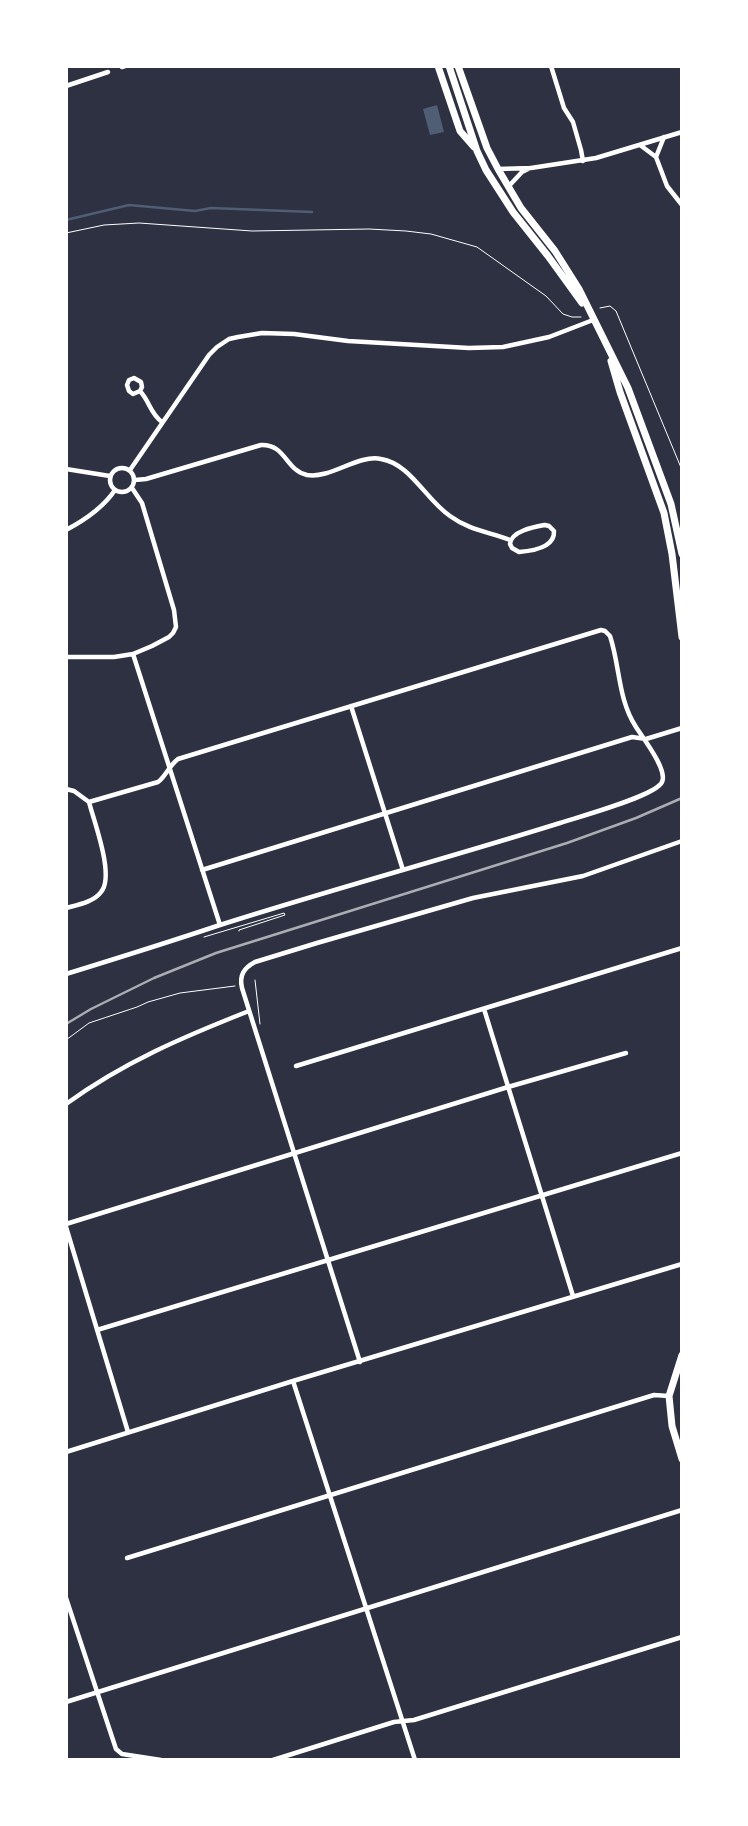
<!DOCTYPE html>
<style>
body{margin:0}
#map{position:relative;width:748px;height:1826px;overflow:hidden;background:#2d3142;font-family:Overpass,sans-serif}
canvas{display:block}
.frame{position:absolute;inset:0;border:68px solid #fff;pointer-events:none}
</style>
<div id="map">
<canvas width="748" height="1826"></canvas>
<div class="frame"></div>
</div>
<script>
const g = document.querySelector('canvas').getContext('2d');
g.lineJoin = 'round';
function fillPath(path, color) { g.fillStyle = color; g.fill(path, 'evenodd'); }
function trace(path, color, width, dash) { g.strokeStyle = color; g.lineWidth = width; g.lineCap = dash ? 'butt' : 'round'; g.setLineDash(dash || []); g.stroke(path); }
fillPath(new Path2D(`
 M 437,105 L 444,132 L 430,135 L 423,109 Z`), '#4f5d75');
trace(new Path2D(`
 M 66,220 L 129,205 L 195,211 L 211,208 L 312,212`), '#4f5d75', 2.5);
trace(new Path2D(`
 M 66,233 L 104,225 L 139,223 L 252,231 L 369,229 L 406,231 L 431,234 L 477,247 L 546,296 L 563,314 L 572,317 L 581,317
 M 600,308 L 610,306 L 616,311 L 682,470
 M 204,937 L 284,913 L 285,915 L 239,930 L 239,931
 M 255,980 L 260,1024
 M 66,1040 L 89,1023 L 137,1007 L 148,1002 L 180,993 L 235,986`), '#fff', 1);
trace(new Path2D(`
 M 551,66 L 564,108 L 573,122 L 581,150 L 583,161
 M 122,67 L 125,66
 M 66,86 L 108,72
 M 640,145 L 656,157 L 667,186 L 682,205
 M 656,157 L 664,137
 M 498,169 L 531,168 L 596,158 L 682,132
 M 508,187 L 522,172 L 530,168
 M 140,391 L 133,394 L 129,391 L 127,385 L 129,380 L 134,378 L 141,382 L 142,387 L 140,391 C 150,402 150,413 162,422
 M110 480a12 12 0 1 1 24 0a12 12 0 1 1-24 0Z
 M 66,469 L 110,476
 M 130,470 L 209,355 L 217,347 L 229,339 L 238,337 L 262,333 L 294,334 L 348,341 L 469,348 L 503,347 L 549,337 L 593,320
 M 135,480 L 146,479 L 261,445 C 286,444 285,470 307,475 C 331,479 358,454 381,459 C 411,464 425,499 450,516 C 469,530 489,532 510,540
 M 545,525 L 549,526 L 554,531 C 555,548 532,551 519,552 L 512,548 L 510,544 C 511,531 534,527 545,525 Z
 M 66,530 C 85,520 103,508 115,490
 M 133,654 L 220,925
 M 66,657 L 114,657 L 133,654 L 152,646 L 169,637 L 173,633 L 176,627 L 174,610 L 142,503 L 132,488
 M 351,706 L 403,870
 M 66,789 L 74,791 L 89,802
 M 202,870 L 632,737 L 646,739 L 682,728
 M 66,908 C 77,905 94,902 101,892 C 115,876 94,822 89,802
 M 66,974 C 118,958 169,942 220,925 C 333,889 448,858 560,823 C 578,817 656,796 662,782 C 668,770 643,738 636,727 C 618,700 620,666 610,636 L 605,631 L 601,630 L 178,759 C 168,767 166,776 158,782 L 89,802
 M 484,1009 L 573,1296
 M 296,1066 L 682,948
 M 66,1104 C 124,1062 183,1037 249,1011
 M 66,1224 L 508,1087 L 626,1053
 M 66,1227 L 128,1432
 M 97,1330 L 682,1153
 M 360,1362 L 242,988 C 239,975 244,968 255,962 L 317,943 L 473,898 L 583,876 L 682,841
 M 293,1381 L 415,1760
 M 66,1452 L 293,1381 L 682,1264
 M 127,1558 L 654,1395 L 669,1396
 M 66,1598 L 116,1749 L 122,1754 L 161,1760
 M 66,1702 L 682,1510
 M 273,1760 L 394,1722 L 414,1720 L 682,1637`), '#fff', 4.5);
trace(new Path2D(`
 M 438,66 L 460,131 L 474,147
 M 449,66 L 477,151 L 486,170 L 513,212 L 548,256 L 582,303
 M 458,66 L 487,148 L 498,169 L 521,208 L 555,251 L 579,289 L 628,388 L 671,504 L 682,554
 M 611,361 L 620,392 L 664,513 L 672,554 L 682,637
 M 682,1355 L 669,1396 L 672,1426 L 682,1459`), '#fff', 7);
trace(new Path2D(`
 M 66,1024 L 91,1009 L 154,978 L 216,953 L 567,843 L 636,818 L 682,798`), '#abadb3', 2.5);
</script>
